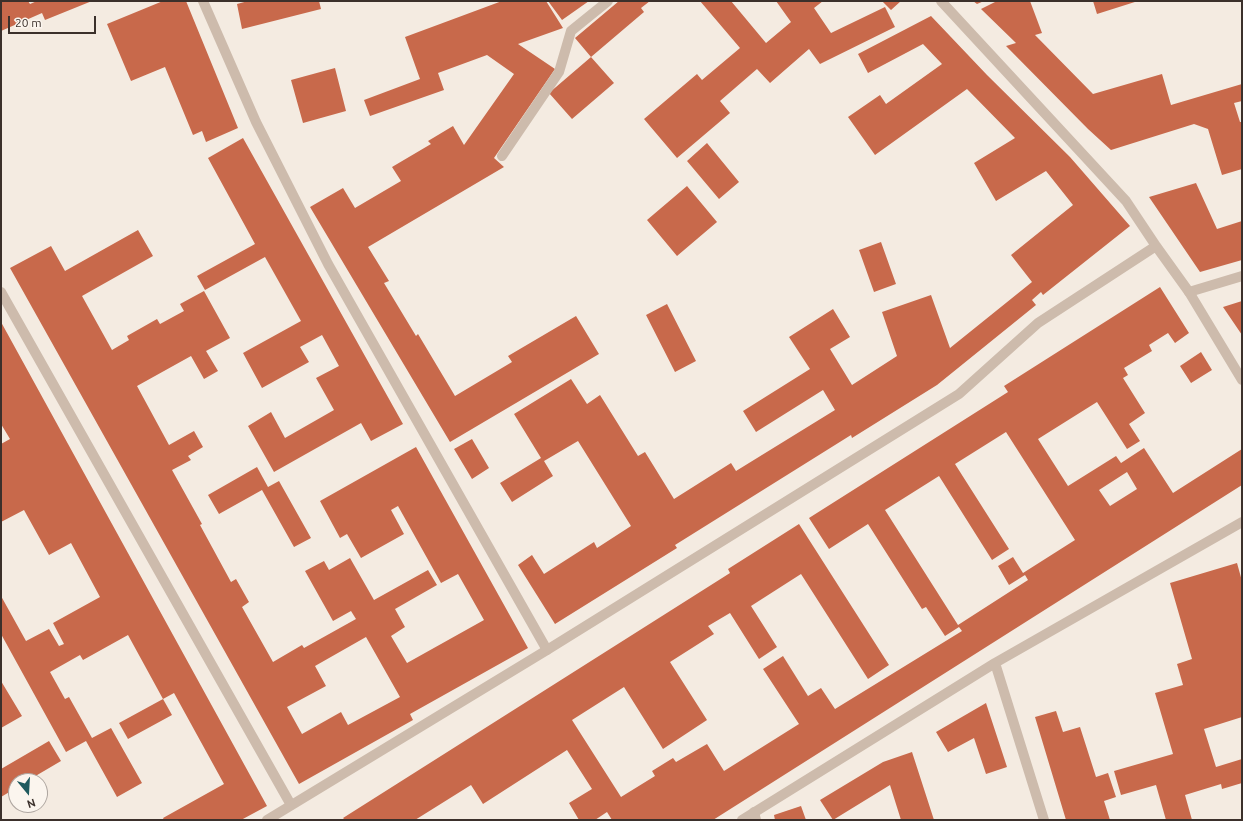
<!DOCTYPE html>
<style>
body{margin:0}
#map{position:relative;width:1243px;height:821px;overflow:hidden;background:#f4ebe1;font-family:Ubuntu,sans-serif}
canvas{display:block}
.frame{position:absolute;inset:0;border:2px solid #3b302b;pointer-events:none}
.north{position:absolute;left:8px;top:773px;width:40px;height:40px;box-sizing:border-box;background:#fbf5ee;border:1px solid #aea6a0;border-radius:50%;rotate:162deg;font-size:11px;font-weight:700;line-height:16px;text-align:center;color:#3b302b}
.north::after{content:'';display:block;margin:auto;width:14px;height:18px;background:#1f5a5e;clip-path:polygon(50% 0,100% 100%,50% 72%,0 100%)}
.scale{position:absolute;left:8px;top:16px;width:88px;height:18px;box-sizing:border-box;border:2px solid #3b302b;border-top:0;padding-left:5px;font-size:12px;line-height:14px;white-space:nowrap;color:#3b302b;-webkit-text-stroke:3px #fbf5ee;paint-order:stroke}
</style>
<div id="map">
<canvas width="1243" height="821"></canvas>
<div class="frame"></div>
<div class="north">N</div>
<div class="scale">20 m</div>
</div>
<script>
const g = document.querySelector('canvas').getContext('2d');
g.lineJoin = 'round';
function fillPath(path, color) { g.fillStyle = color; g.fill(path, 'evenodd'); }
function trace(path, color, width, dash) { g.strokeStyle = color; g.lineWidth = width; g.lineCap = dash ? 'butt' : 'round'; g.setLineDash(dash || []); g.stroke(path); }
fillPath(new Path2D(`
 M 1,1 L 28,1 L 30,4 L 37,1 L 92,1 L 45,20 L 42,13 L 1,31 Z
 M 163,1 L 186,1 L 238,128 L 206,142 L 202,131 L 193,135 L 165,67 L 131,81 L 107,24 Z
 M 248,1 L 319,1 L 321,9 L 242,29 L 237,4 Z
 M 502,1 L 546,1 L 563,28 L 518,44 L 555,69 L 494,158 L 504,167 L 368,247 L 389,281 L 384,283 L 416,336 L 418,334 L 455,396 L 512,362 L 508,356 L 576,316 L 599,354 L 450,442 L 310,207 L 343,188 L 355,208 L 401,181 L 392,167 L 431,144 L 428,141 L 453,126 L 464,145 L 514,74 L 487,55 L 438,73 L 444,90 L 370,116 L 364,100 L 420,79 L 405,37 Z
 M 548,1 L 589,1 L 562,20 Z
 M 619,1 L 650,1 L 641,8 L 644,12 L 591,57 L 575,38 Z
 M 700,1 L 731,1 L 766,43 L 791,22 L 776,1 L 823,1 L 814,8 L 831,33 L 885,7 L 895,27 L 820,64 L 809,49 L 770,83 L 757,69 L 720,101 L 730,113 L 677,158 L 644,119 L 697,74 L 702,80 L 740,48 Z
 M 882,1 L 901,1 L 891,10 Z
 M 973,1 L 984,1 L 977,4 Z
 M 997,1 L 1030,1 L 1042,33 L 1035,35 L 1093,94 L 1162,74 L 1171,105 L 1242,84 L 1242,101 L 1234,103 L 1240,122 L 1242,122 L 1242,169 L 1222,175 L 1208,129 L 1194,124 L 1111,150 L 1088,129 L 1006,46 L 1016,43 L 981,9 Z
 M 1093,1 L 1138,1 L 1097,14 Z
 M 931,16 L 987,75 L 1070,157 L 1130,226 L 1043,295 L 1041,292 L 1032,300 L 1036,305 L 937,385 L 852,438 L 851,435 L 675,545 L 677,548 L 555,624 L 518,565 L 532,555 L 544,574 L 594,542 L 597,548 L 631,526 L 578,441 L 544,461 L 553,476 L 512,502 L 500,483 L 541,458 L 514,414 L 571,379 L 587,404 L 600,395 L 638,456 L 645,452 L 674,499 L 731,463 L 736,471 L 835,410 L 823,390 L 756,432 L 743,411 L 810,369 L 789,337 L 833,309 L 850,337 L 830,349 L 852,385 L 897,356 L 882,312 L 931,295 L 950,348 L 1032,282 L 1011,255 L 1073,205 L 1046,171 L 996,201 L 974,163 L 1015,138 L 967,89 L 875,155 L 848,117 L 880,95 L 886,104 L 942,64 L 923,44 L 868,73 L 858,54 Z
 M 591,57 L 614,83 L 572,119 L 549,93 Z
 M 335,68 L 346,111 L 303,123 L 291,80 Z
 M 243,138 L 403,424 L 371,441 L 361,423 L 274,472 L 248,426 L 271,412 L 285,438 L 334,410 L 316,378 L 339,366 L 322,335 L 300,347 L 309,362 L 262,388 L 243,353 L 301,321 L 265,257 L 205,290 L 197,276 L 255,244 L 208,158 Z
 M 707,143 L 739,182 L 719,199 L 687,161 Z
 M 1196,183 L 1217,229 L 1242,221 L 1242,260 L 1200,272 L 1149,197 Z
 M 687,186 L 717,222 L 677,256 L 647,220 Z
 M 138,230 L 153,256 L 82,296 L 112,350 L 129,340 L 127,336 L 157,319 L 160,324 L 184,311 L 180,304 L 204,291 L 230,338 L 206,351 L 218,371 L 204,379 L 191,356 L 137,386 L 169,445 L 194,431 L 203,447 L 188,456 L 191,460 L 172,470 L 202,524 L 200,525 L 231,582 L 236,579 L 249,602 L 242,607 L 273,662 L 302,645 L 304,648 L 356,619 L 351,611 L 333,621 L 305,571 L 324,561 L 329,570 L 350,558 L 374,600 L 428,570 L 437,585 L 395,609 L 405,627 L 391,636 L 407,663 L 484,620 L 458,574 L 441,583 L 398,506 L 391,510 L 404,534 L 361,558 L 347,534 L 340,538 L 320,501 L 416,447 L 528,648 L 410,714 L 413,720 L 299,784 L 10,268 L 51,246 L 65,271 ZM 366,637 L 400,697 L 348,725 L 341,712 L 302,734 L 287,707 L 326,686 L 315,666 Z
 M 881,242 L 896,284 L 874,292 L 859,250 Z
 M 1160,287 L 1189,333 L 1175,343 L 1168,333 L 1149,345 L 1152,351 L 1124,368 L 1128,375 L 1123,378 L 1145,413 L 1129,424 L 1140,441 L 1127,449 L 1097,402 L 1038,439 L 1068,486 L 1116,456 L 1121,463 L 1144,448 L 1173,493 L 1242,449 L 1242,485 L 713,820 L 612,820 L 607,812 L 595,820 L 579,820 L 569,803 L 592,789 L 567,750 L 483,804 L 471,785 L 415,820 L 345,820 L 343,818 L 730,573 L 728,569 L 799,524 L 889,665 L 868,679 L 801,574 L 751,606 L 777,647 L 759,659 L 730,613 L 708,626 L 714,634 L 670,662 L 707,720 L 663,749 L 624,687 L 572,720 L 621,797 L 655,776 L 652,771 L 673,758 L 676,762 L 707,744 L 724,771 L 799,724 L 763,669 L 783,656 L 808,696 L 821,688 L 835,709 L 962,631 L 959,627 L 945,636 L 926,607 L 922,609 L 868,524 L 829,549 L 809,518 L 1008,392 L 1004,386 ZM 1006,432 L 1075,540 L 1023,573 L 1013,557 L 998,566 L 1009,585 L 1025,575 L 1028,580 L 958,625 L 885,510 L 939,476 L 992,560 L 1009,549 L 955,464 ZM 1127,472 L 1137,489 L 1110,506 L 1099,490 Z
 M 1242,301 L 1242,335 L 1223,307 Z
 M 667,304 L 696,361 L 675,372 L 646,315 Z
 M 1,322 L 267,806 L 241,820 L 164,820 L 163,818 L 224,784 L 174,693 L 163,699 L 128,635 L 83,660 L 80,655 L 50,672 L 65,699 L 69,697 L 92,738 L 111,728 L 142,783 L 117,797 L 86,741 L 66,752 L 1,634 L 1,596 L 26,641 L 49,629 L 59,646 L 64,644 L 53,623 L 100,597 L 71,543 L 49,555 L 24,510 L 1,522 L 1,444 L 10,439 L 1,424 Z
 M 1201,352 L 1212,370 L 1191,383 L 1180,366 Z
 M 472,439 L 489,468 L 472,479 L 454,449 Z
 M 257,467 L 268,487 L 279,481 L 311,538 L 294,547 L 262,490 L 219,514 L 208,495 Z
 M 1237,563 L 1242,581 L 1242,717 L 1204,729 L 1216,767 L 1242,759 L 1242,783 L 1222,789 L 1221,784 L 1185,795 L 1192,820 L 1166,820 L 1156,785 L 1121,795 L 1114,771 L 1173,754 L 1155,693 L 1183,685 L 1177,664 L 1192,659 L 1170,583 Z
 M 1,681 L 22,716 L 1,728 Z
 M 163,699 L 172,715 L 128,739 L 119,723 Z
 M 986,703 L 1007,767 L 986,774 L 974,738 L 948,752 L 936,732 Z
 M 1056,711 L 1063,732 L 1080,727 L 1096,777 L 1108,773 L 1116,797 L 1104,801 L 1110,820 L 1066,820 L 1035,717 Z
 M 49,741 L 61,761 L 27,781 L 16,781 L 16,788 L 1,797 L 1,769 Z
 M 912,752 L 934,820 L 901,820 L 890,785 L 833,820 L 820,800 L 883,762 Z
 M 801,806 L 806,820 L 775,820 L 774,815 Z`), '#c8694b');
trace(new Path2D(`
 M 203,1 L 256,122 L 328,264 L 547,650
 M 502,156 L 559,72 L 571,31 L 608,1
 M 1,292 L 291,805
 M 1189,292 L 1242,276
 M 995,663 L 1044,820
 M 742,820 L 995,663 L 1242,522`), '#cdbbac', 10);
trace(new Path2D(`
 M 941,1 L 1126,201 L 1156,246 L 1189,292 L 1242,380
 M 754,812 L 756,820
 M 267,820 L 547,650 L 959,394 L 1038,323 L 1156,246`), '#cdbbac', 10);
</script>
